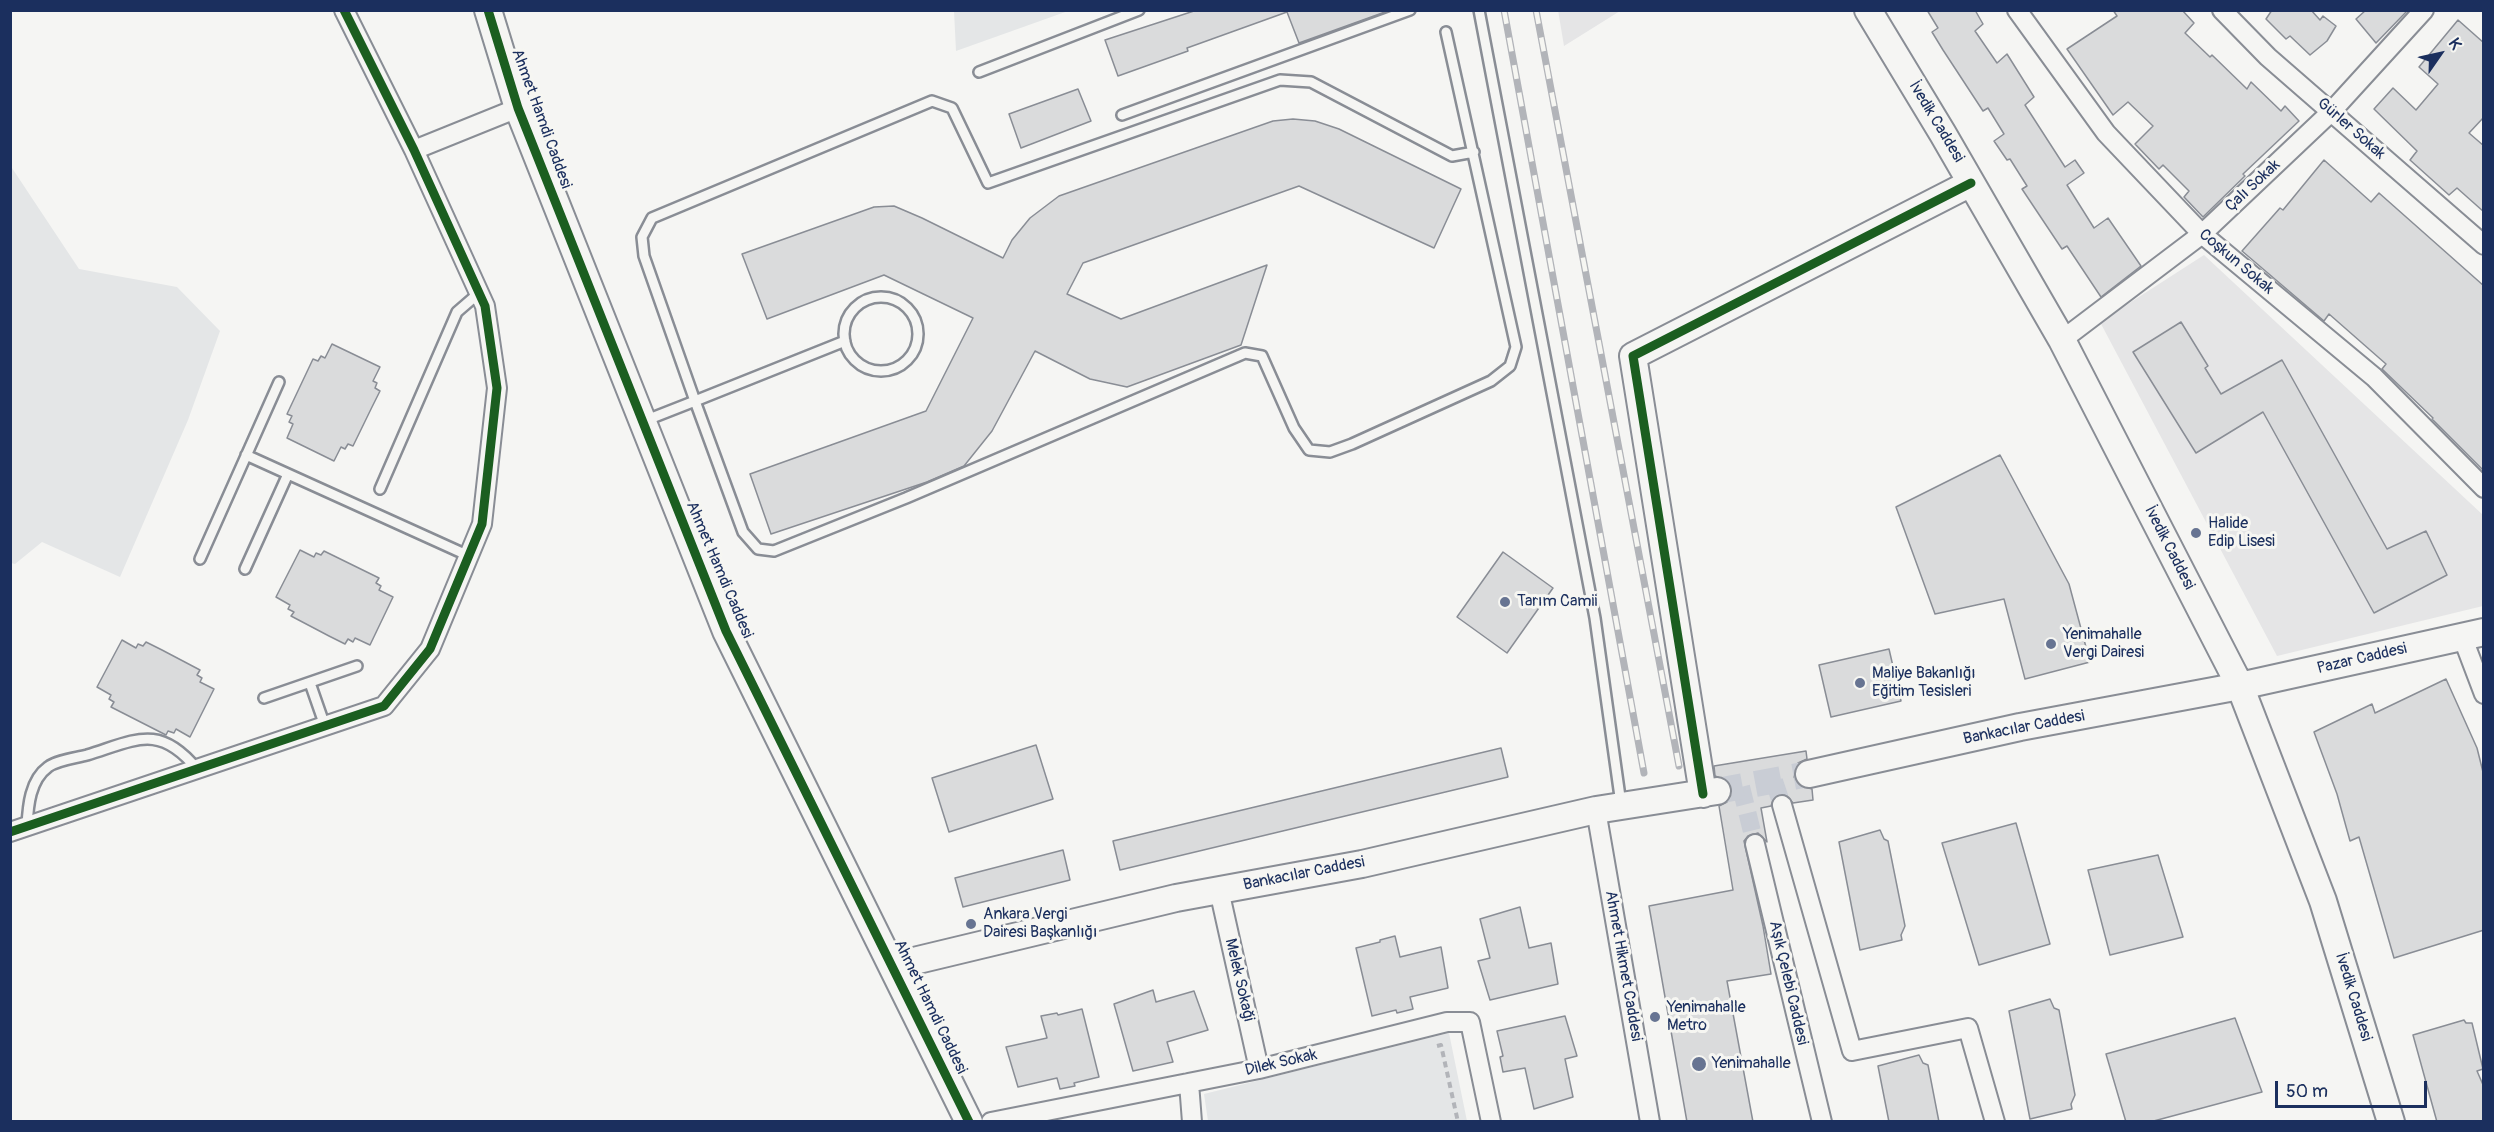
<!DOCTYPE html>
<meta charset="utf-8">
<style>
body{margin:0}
#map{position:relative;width:2494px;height:1132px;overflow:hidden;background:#f5f5f3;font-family:Pangolin,sans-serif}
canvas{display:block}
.frame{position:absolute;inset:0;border:12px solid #1b2f5e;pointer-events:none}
.north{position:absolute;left:2410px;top:24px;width:60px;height:60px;-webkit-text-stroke:4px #f6f6f2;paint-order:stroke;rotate:56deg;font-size:16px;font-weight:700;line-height:24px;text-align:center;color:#1b2f5e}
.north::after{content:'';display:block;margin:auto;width:21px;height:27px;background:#1b2f5e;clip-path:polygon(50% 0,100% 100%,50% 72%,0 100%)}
.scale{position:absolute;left:2275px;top:1081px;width:152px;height:27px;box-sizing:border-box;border:3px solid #1b2f5e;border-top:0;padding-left:8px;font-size:18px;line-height:21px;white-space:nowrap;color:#1b2f5e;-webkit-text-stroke:4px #f6f6f2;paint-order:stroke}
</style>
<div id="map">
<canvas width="2494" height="1132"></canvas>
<div class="frame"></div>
<div class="north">K</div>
<div class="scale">50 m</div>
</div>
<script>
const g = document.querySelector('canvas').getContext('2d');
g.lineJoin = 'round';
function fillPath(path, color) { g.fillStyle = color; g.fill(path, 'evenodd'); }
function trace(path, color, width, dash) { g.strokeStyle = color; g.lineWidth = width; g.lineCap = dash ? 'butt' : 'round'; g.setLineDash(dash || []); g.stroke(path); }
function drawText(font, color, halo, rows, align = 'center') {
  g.font = font + ' Pangolin,sans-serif'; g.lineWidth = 6; g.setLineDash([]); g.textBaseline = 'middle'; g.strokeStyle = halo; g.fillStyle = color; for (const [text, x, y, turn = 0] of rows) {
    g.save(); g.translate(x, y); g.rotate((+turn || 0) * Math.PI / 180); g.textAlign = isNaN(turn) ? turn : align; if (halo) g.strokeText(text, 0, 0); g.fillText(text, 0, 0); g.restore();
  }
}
fillPath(new Path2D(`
 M 1558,10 L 1620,10 L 1620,11 L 1564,46 Z
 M 2204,255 L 2483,515 L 2483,606 L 2277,656 L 2100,322 Z`), '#e5e5e6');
fillPath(new Path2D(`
 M 954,11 L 954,10 L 1068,11 L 956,51 Z
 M 10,165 L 79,269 L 177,287 L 220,331 L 188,420 L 120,577 L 42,542 L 15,564 L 11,563 Z
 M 1449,1033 L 1467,1121 L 1208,1121 L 1204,1094 Z`), '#e4e6e7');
const building = new Path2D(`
 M 1197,10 L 1385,10 L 1385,12 L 1299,43 L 1287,12 L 1187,48 L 1188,51 L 1118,76 L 1105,40 Z
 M 1927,10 L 1975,10 L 1983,24 L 1975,31 L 1997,63 L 2007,54 L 2034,97 L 2025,105 L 2065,167 L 2075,160 L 2084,173 L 2067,185 L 2094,228 L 2108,218 L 2141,266 L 2101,297 L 2067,246 L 2062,249 L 2022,189 L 2027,186 L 2010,159 L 2007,160 L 1994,141 L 2004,134 L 1988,108 L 1983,111 L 1943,50 L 1932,32 L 1938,28 Z
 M 2113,10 L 2182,10 L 2194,23 L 2185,33 L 2210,57 L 2212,55 L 2247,89 L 2251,82 L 2281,111 L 2285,106 L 2299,121 L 2243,174 L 2245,176 L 2203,217 L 2184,197 L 2189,191 L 2163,165 L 2159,169 L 2135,144 L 2153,126 L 2128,102 L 2113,115 L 2067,49 L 2117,16 Z
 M 2272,10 L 2311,10 L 2320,20 L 2323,16 L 2336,26 L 2327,41 L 2310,55 L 2290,36 L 2286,39 L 2266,19 Z
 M 2366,10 L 2408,10 L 2376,43 L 2356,19 Z
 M 2458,20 L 2484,43 L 2484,117 L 2469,133 L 2484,146 L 2484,212 L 2457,188 L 2449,195 L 2410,160 L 2417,151 L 2374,109 L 2393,88 L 2416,110 L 2438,84 L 2419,67 Z
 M 1078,89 L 1091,121 L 1021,148 L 1009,114 Z
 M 1293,119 L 1315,121 L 1339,129 L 1461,189 L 1434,248 L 1299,186 L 1083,263 L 1067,294 L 1121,319 L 1267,265 L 1241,345 L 1127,387 L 1090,379 L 1035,351 L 992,431 L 964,466 L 927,482 L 771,534 L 750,474 L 926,411 L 973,318 L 884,275 L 767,319 L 742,254 L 874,207 L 894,206 L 922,218 L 1003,258 L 1012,240 L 1030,218 L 1059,196 L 1273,121 Z
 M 2324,160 L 2371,202 L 2379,193 L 2484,286 L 2484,471 L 2432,419 L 2433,418 L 2382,369 L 2386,364 L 2329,314 L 2324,321 L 2242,251 L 2280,208 L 2283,210 Z
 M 2181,322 L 2208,366 L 2205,368 L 2221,394 L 2282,360 L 2387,549 L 2426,531 L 2447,575 L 2374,613 L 2263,412 L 2196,453 L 2133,352 Z
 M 332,344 L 380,367 L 373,381 L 377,383 L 375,388 L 380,391 L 372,407 L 353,446 L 348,444 L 345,449 L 341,447 L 334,461 L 287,438 L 293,424 L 289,422 L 292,416 L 287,414 L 313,359 L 318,361 L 321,356 L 325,358 Z
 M 2000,455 L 2069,584 L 2090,662 L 2025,679 L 2004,599 L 1935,614 L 1896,507 Z
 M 300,550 L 314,557 L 316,553 L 321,555 L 324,551 L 379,578 L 376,583 L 381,586 L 379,590 L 393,597 L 370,645 L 355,638 L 353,642 L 348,639 L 345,644 L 329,636 L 291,616 L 294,612 L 288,609 L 290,605 L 276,597 Z
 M 1503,552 L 1553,588 L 1507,653 L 1457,617 Z
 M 122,640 L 136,648 L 138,644 L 143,646 L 146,642 L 162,650 L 200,670 L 197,675 L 202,678 L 200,682 L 214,689 L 190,737 L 176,729 L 174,733 L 168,731 L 166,735 L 111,707 L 114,702 L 109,699 L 111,695 L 97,687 Z
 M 1889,649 L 1901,701 L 1831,717 L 1819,665 Z
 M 2446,679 L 2477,748 L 2484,776 L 2484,930 L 2394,958 L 2359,837 L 2350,841 L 2337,794 L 2314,732 L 2372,704 L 2375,713 Z
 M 1036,745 L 1053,799 L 949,832 L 932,778 Z
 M 1501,748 L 1508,777 L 1120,870 L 1113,841 Z
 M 1806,751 L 1807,759 L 1798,763 L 1794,777 L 1798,785 L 1812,789 L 1813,800 L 1793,803 L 1785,794 L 1774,797 L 1771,806 L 1761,808 L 1767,842 L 1758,833 L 1748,836 L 1744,841 L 1763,926 L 1771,974 L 1727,981 L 1753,1122 L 1687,1122 L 1649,906 L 1733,890 L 1719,806 L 1727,802 L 1732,789 L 1728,781 L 1715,776 L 1714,766 Z
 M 2016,823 L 2050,944 L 1979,965 L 1942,843 Z
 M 1880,830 L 1884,839 L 1888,841 L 1905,926 L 1901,935 L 1902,940 L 1860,950 L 1839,842 Z
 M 1063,850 L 1070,880 L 963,907 L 955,878 Z
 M 2158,855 L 2183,937 L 2110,955 L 2088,870 Z
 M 1520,907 L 1529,948 L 1551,943 L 1558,984 L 1490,1000 L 1478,961 L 1490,958 L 1480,919 Z
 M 1395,936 L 1400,957 L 1441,947 L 1448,988 L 1410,997 L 1413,1009 L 1397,1013 L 1396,1010 L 1372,1016 L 1356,948 L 1380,942 L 1380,940 Z
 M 1153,990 L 1156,1002 L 1194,991 L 1208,1030 L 1167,1042 L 1173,1062 L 1133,1071 L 1114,1004 Z
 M 2050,999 L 2054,1008 L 2059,1010 L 2075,1095 L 2071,1104 L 2072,1109 L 2030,1119 L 2009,1011 Z
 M 1082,1009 L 1099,1077 L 1074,1083 L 1075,1086 L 1060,1089 L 1057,1078 L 1018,1087 L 1006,1047 L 1047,1038 L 1041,1016 L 1057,1013 L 1058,1015 Z
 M 1565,1016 L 1577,1056 L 1565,1059 L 1573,1097 L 1534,1109 L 1525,1068 L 1503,1072 L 1500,1057 L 1503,1056 L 1497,1031 Z
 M 2235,1018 L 2262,1092 L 2150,1122 L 2126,1122 L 2106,1054 Z
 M 2464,1020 L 2466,1023 L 2472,1023 L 2483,1069 L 2477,1071 L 2484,1087 L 2484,1122 L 2437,1122 L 2413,1035 Z
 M 1919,1055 L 1923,1063 L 1928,1065 L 1939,1122 L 1889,1122 L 1878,1066 Z`);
fillPath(building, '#dadbdc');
trace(building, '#898d95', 1.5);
trace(new Path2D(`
 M 1774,781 L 1782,805
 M 1741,787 L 1755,844`), '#c9cdd5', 18, [18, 9]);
trace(new Path2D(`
 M 1717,791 L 1809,774`), '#c9cdd5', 26, [26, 13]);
const lane = new Path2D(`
 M 1479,10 L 1595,618 L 1621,804
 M 979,72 L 1139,10
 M 1122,115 L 1410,10
 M844 334a37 37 0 1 1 74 0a37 37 0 1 1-74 0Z
 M 845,341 L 695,401 L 743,532 L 758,549 L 774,551 L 906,498 L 1245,353 L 1262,356 L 1294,428 L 1309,450 L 1330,452 L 1352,444 L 1491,381 L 1510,366 L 1516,347 L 1446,32
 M 644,421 L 695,401 L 644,256 L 642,237 L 652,218 L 932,101 L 952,108 L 988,183 L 1280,80 L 1311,82 L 1452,156 L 1474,152
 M 246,455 L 469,556
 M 380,489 L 457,312 L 479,293
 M 200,559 L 279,382
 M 245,569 L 288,474
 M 310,683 L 325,726
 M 264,698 L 357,666
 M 27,826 C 28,806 30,780 48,767 C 57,760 76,758 87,755 C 136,740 159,723 197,769`);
const street = new Path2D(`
 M 2017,10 L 2106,133 L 2202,234 L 2374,377 L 2484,488
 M 2222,10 L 2268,57 L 2484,245
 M 414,150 L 518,108
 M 2062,340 L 2202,234 L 2331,112 L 2424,10
 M 2462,636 L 2484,694
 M 1782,805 L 1852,1051 L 1968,1028 L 1995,1122
 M 1596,810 L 1650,1122
 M 10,832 L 384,706 L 430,649 L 482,524 L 497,388 L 485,306 L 414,150 L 344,10
 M 1755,844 L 1822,1122
 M 1219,890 L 1259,1069
 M 1189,1083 L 1192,1122
 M 991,1122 L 1259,1069 L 1447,1022 L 1470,1022 L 1491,1122`);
const secondary = new Path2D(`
 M 488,10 L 518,108 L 726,631 L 969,1122
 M 1868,10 L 1943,134 L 2062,340 L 2240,686 L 2323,901 L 2391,1122
 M 1809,774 L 2020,727 L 2240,686 L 2484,632
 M 1703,794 L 1633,356 L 1971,183
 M 893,966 L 1176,898 L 1362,864 L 1596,810 L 1717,791`);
trace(lane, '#898d95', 14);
trace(street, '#898d95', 22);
trace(secondary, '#898d95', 30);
trace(new Path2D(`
 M 1437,1046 L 1441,1045 L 1458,1122`), '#b2b4b9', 4, [6, 4.5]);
trace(lane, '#f5f5f3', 9);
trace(street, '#f5f5f3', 18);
trace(secondary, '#f5f5f3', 26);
const rail = new Path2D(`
 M 1504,10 L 1644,773
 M 1536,10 L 1679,766`);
trace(rail, '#b2b4b9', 7);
trace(rail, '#f6f6f2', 4.5, [14]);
trace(new Path2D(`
 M 488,10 L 518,108 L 726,631 L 969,1122
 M 1703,794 L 1633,356 L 1971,183
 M 10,832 L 384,706 L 430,649 L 482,524 L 497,388 L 485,306 L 414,150 L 344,10`), '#1b5e20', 9);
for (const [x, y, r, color] of [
 [2196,533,6,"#677492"],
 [1505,602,6,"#677492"],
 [2051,644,6,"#677492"],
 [1860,683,6,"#677492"],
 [971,924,6,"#677492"],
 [1655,1017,6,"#677492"],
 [1699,1064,8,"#677492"]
]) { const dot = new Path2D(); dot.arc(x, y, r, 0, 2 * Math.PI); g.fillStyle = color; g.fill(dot); trace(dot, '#f6f6f2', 2); }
drawText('16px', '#1b2f5e', '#f6f6f2', [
 ["Ahmet Hamdi Caddesi",541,119,70],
 ["İvedik Caddesi",1936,122,59],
 ["Gürler Sokak",2351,129,41],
 ["Çalı Sokak",2253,186,-43],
 ["Coşkun Sokak",2236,262,40],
 ["İvedik Caddesi",2169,548,63],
 ["Ahmet Hamdi Caddesi",719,570,67],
 ["Pazar Caddesi",2362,659,-13],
 ["Bankacılar Caddesi",2024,728,-11],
 ["Bankacılar Caddesi",1304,874,-11],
 ["Ahmet Hikmet Caddesi",1623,966,80],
 ["Melek Sokaği",1239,980,77],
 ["Aşık Çelebi Caddesi",1788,983,77],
 ["İvedik Caddesi",2353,997,73],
 ["Ahmet Hamdi Caddesi",930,1007,64],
 ["Dilek Sokak",1281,1063,-13]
]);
drawText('16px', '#1b2f5e', '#f6f6f2', [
 ["Halide",2208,524],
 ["Edip Lisesi",2208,542],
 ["Tarım Camii",1517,602],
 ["Yenimahalle",2063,635],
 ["Vergi Dairesi",2063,653],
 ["Maliye Bakanlığı",1872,674],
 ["Eğitim Tesisleri",1872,692],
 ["Ankara Vergi",983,915],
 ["Dairesi Başkanlığı",983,933],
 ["Yenimahalle",1667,1008],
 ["Metro",1667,1026],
 ["Yenimahalle",1712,1064]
], 'left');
</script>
